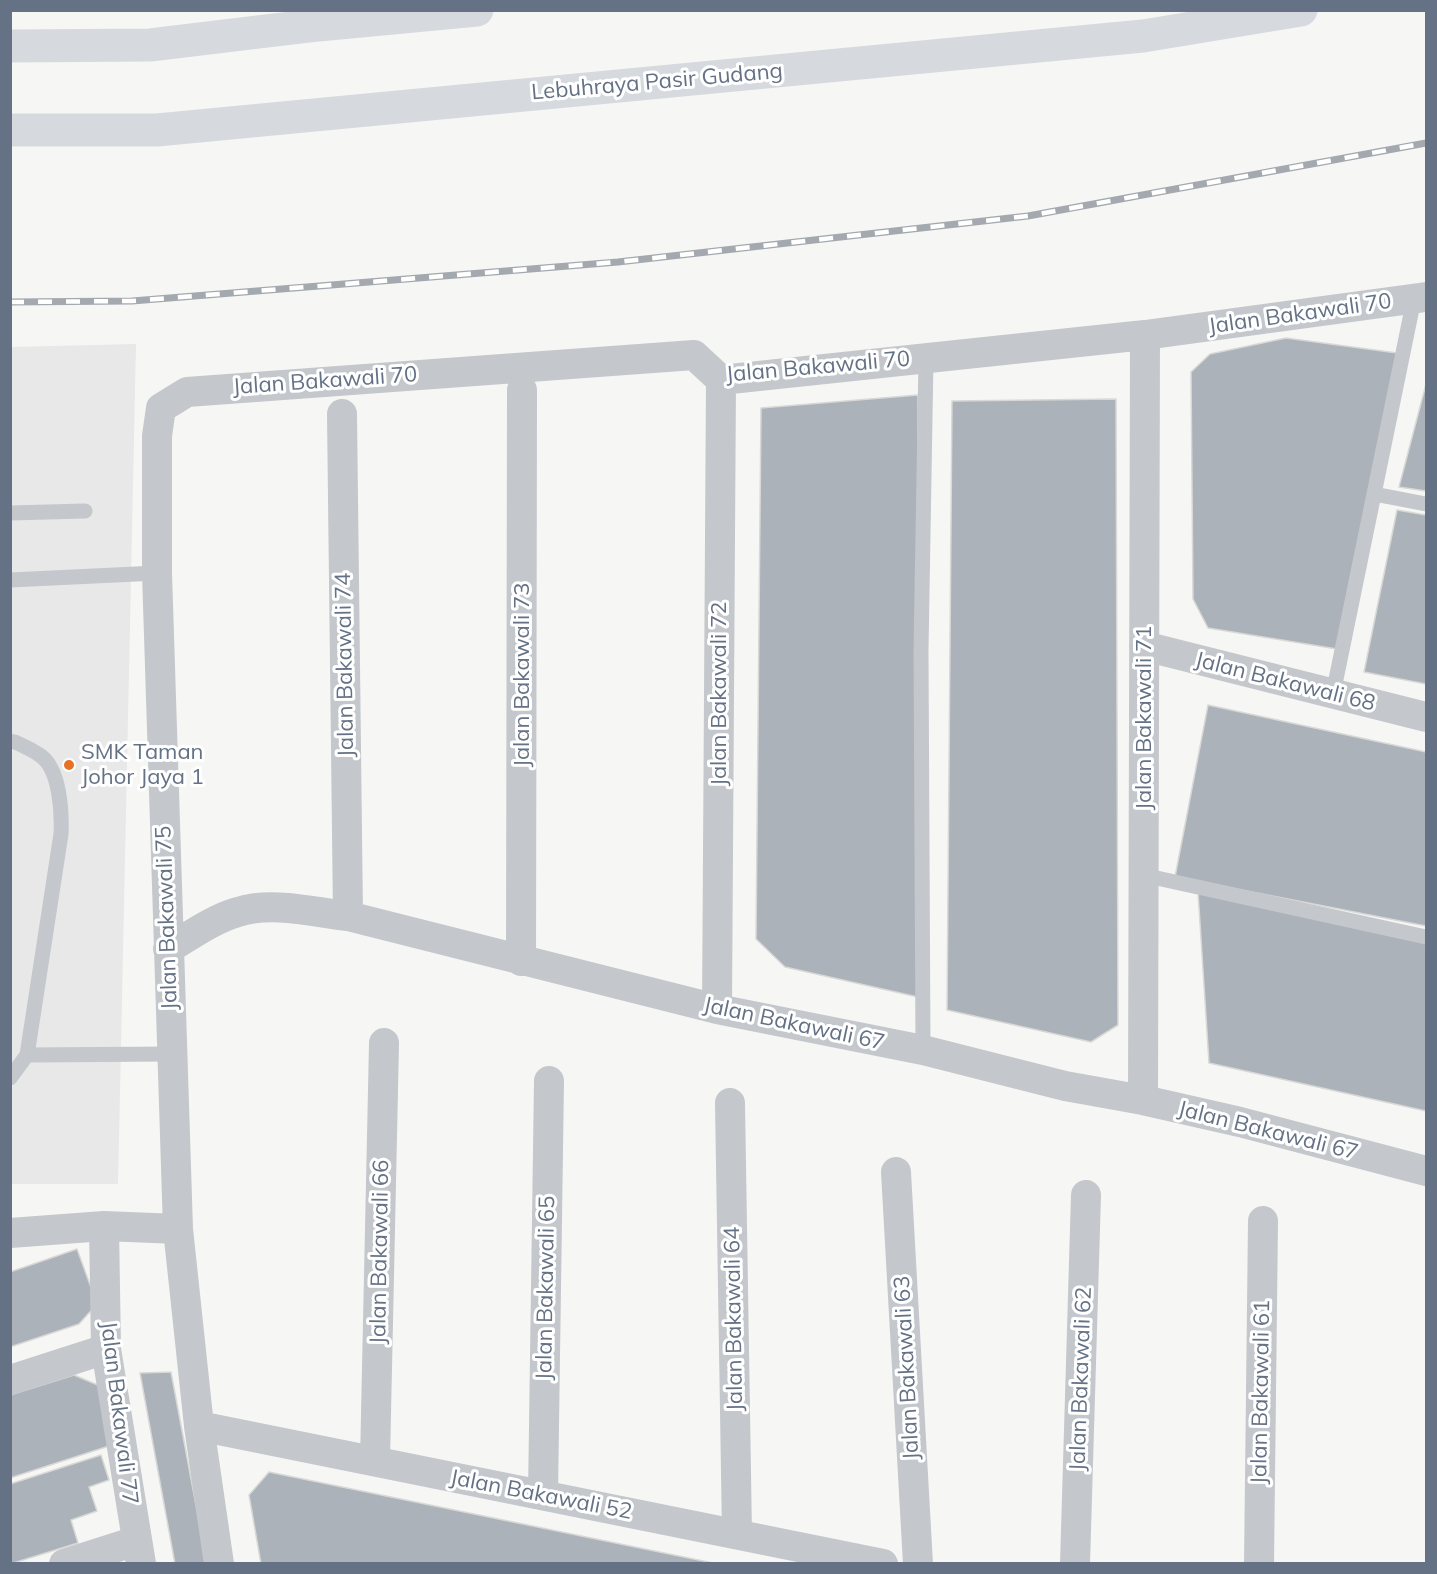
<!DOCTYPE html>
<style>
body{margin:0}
#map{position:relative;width:1437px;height:1574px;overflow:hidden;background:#f6f7f4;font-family:Mulish,sans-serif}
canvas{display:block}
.frame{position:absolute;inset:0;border:12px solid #657285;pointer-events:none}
</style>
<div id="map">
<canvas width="1437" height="1574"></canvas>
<div class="frame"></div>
</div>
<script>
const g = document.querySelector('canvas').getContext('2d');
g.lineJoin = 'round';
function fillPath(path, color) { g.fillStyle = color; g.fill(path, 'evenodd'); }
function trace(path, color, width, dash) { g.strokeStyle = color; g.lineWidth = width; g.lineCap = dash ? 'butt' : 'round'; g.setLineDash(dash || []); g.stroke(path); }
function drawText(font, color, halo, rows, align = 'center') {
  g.font = font + ' Mulish,sans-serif'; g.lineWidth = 6; g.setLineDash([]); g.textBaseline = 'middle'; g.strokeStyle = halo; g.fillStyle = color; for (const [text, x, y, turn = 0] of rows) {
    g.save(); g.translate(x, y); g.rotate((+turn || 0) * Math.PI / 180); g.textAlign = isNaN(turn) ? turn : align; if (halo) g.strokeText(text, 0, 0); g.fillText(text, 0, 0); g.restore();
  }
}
fillPath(new Path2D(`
 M 136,344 L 118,1184 L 11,1184 L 10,347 Z`), '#e7e8e7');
const building = new Path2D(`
 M 1286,338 L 1397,353 L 1337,649 L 1208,628 L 1193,599 L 1191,372 L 1210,354 Z
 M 1426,384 L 1426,491 L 1399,487 Z
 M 918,395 L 918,997 L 785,967 L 756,939 L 761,408 Z
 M 1116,399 L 1118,1025 L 1091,1042 L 947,1010 L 952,401 Z
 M 1397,510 L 1426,515 L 1426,684 L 1364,672 Z
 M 1208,705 L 1426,752 L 1426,926 L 1175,877 Z
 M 1198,892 L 1426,942 L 1426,1111 L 1209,1063 Z
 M 77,1249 L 97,1304 L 79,1324 L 10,1347 L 10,1272 Z
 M 171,1372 L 207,1564 L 175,1564 L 140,1373 Z
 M 74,1375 L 100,1386 L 109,1446 L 10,1478 L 10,1395 Z
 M 101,1455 L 109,1480 L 89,1487 L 97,1511 L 71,1520 L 78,1543 L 10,1564 L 10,1484 Z
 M 269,1472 L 718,1564 L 261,1564 L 249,1495 Z`);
fillPath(building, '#acb2ba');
trace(building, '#d8d8d6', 1.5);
trace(new Path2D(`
 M 1374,494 L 1426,504
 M 10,513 L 85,511
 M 10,580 L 157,573
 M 1333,694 L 1414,299
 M 10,741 L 15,742 C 24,746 33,750 41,756 C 60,770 62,812 61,834 L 27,1055 L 10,1078
 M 1143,875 L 1426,937
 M 923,1050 L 921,650 L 926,359
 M 27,1055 L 172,1054`), '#c4c7cb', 15);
trace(new Path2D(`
 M 342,414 L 348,916
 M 1144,646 L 1426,717
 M 168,949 C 190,936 213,919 238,912 C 272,901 313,912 348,916 L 717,1009 L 923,1050 L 1065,1086 L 1143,1100 L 1240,1122 L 1426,1171
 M 521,961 L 522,390
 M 717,1009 L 721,380
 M 1143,1100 L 1145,335
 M 730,1103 L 737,1534
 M 896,1172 L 918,1564
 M 104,1226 L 106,1349 L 141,1564
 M 10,1233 L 104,1226 L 178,1229
 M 10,1380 L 106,1349
 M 199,1426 L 883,1564
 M 375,1461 L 384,1043
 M 543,1495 L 549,1081
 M 64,1564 L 136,1541
 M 219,1564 L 199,1426 L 178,1229 L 157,573 L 157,436 L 161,408 L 187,392 L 694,355 L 721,380 L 1145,335 L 1426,297
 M 1075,1564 L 1086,1195
 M 1259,1564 L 1263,1221`), '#c4c7cb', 30);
trace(new Path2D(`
 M 10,46 L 150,45 L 308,26 L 477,10
 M 10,130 L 157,130 L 1143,36 L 1301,10`), '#d6dadf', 33);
const rail = new Path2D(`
 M 10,302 L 132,301 L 618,262 L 1028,216 L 1426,143`);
trace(rail, '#a4a9b0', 7);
trace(rail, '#fff', 4.5, [14]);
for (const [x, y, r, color] of [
 [69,765,6,"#e57225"]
]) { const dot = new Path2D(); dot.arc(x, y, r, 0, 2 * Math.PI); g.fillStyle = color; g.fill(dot); trace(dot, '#fff', 2); }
drawText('22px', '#657285', '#fff', [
 ["Lebuhraya Pasir Gudang",657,82,-5],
 ["Jalan Bakawali 70",1300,314,-8],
 ["Jalan Bakawali 70",818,367,-5],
 ["Jalan Bakawali 70",325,381,-4],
 ["Jalan Bakawali 74",345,665,-91],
 ["Jalan Bakawali 73",522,675,-90],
 ["Jalan Bakawali 68",1285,682,14],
 ["Jalan Bakawali 72",719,694,-90],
 ["Jalan Bakawali 71",1144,718,-90],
 ["Jalan Bakawali 75",167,918,-92],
 ["Jalan Bakawali 67",794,1024,12],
 ["Jalan Bakawali 67",1268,1131,14],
 ["Jalan Bakawali 66",380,1252,-89],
 ["Jalan Bakawali 65",546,1288,-89],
 ["Jalan Bakawali 64",734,1319,-91],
 ["Jalan Bakawali 63",907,1368,-93],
 ["Jalan Bakawali 62",1081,1379,-88],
 ["Jalan Bakawali 61",1261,1392,-89],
 ["Jalan Bakawali 77",119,1413,83],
 ["Jalan Bakawali 52",541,1495,11]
]);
drawText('22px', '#657285', '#fff', [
 ["SMK Taman",81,752],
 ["Johor Jaya 1",81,777]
], 'left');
</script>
